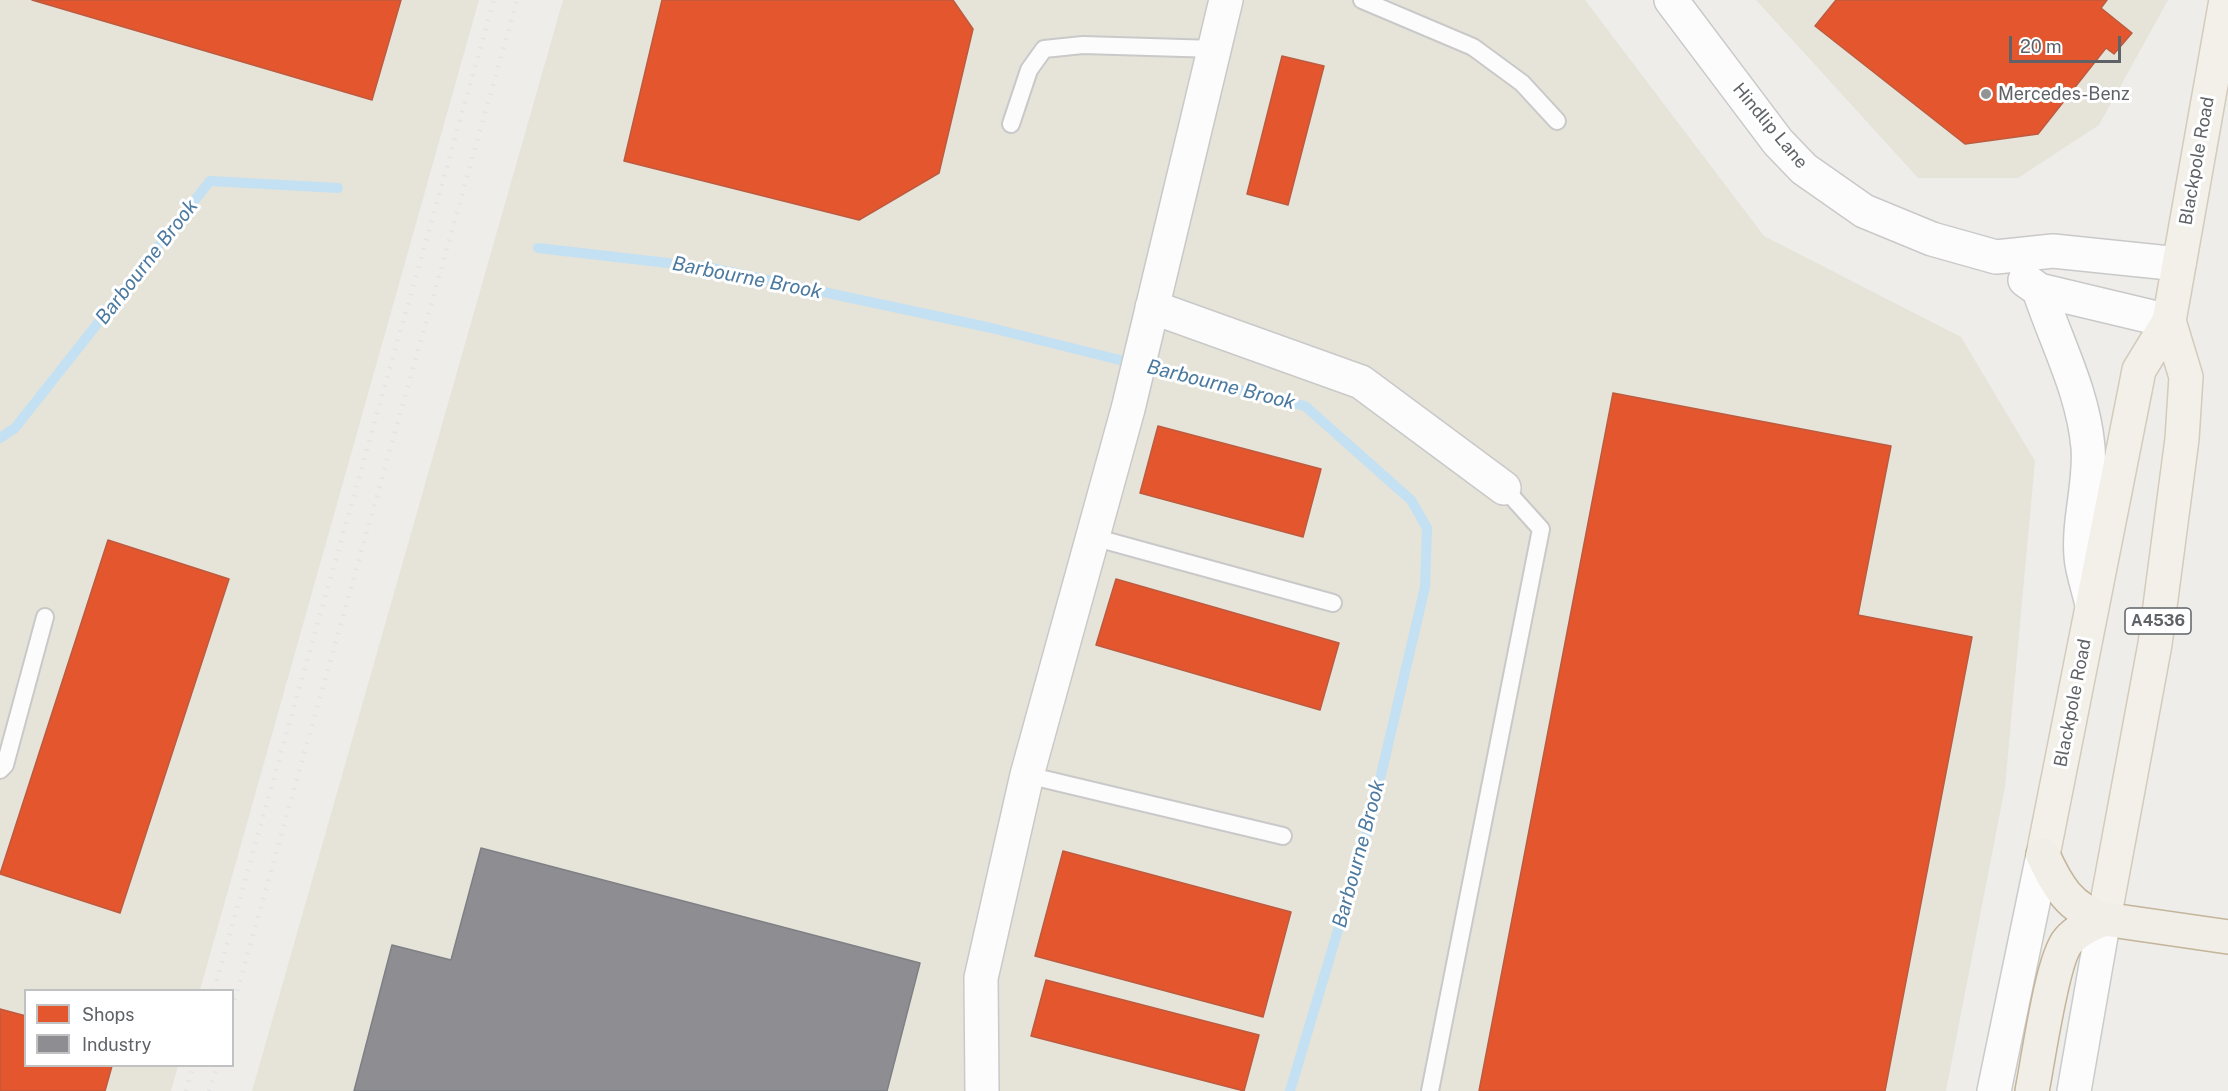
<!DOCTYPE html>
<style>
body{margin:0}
#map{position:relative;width:2228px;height:1091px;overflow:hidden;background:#eeedea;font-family:"Public Sans",sans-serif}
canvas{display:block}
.legend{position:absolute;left:24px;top:989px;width:210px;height:78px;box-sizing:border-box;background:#fff;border:2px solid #bfc1c2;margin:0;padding:8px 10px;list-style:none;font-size:18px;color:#5f6367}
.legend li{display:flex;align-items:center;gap:12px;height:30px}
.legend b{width:30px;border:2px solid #bfc1c2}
.scale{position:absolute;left:2009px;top:36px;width:112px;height:27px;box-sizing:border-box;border:3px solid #5f6367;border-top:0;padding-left:8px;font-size:18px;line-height:21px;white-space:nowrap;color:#5f6367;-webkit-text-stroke:4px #fff;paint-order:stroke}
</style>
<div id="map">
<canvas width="2228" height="1091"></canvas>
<ul class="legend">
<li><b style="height:16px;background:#e4572e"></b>Shops</li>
<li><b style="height:16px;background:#8d8d92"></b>Industry</li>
</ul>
<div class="scale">20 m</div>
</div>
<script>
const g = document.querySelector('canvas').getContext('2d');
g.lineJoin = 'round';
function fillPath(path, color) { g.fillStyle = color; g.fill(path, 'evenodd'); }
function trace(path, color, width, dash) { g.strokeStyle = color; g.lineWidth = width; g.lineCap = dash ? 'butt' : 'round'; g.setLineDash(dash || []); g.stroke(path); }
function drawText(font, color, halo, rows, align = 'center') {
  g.font = font + ' "Public Sans",sans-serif'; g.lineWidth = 6; g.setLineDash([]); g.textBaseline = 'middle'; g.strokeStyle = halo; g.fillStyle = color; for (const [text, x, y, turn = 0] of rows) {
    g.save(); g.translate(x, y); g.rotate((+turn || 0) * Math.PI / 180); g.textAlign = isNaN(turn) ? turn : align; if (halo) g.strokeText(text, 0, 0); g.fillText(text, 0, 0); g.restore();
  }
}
fillPath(new Path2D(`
 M 0,0 L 479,0 L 200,990 L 26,990 L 26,1066 L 178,1066 L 171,1091 L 0,1091 Z
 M 563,0 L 1585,0 L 1764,236 L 1961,337 L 2035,461 L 2005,787 L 1946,1091 L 252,1091 Z
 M 1756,0 L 2168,0 L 2099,125 L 2018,178 L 1918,178 Z`), '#e6e3d9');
const shops = new Path2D(`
 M 32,0 L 401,0 L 372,100 Z
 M 662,0 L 953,0 L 973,29 L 939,173 L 859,220 L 624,161 Z
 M 1836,0 L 2107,0 L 2101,8 L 2132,33 L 2114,54 L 2106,48 L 2038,134 L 1965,144 L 1815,26 Z
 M 1282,56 L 1324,66 L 1288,205 L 1247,194 Z
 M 1613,393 L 1891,446 L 1858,615 L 1972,637 L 1885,1091 L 1479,1091 Z
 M 1158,426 L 1321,469 L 1303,537 L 1140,493 Z
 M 108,540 L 229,579 L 120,913 L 0,874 Z
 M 1116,579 L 1339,643 L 1320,710 L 1096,645 Z
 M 1063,851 L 1291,912 L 1263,1017 L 1035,956 Z
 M 1046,980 L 1259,1035 L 1244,1091 L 1031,1036 Z
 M 0,1009 L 26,1016 L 26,1066 L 112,1066 L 105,1091 L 0,1091 Z`);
fillPath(shops, '#e4572e');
trace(shops, '#bc5b3f', 1.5);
const industry = new Path2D(`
 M 481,848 L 920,963 L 887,1091 L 354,1091 L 392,945 L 451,960 Z`);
fillPath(industry, '#8d8d92');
trace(industry, '#7f8085', 1.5);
trace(new Path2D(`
 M 538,248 L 711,268 L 987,327 L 1305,406 L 1411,500 L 1427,528 L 1425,587 L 1369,826 L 1290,1091
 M 0,438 L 15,428 L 210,181 L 338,188`), '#c3e1f2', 10);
const service = new Path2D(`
 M 1362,0 L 1473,47 L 1522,83 L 1557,121
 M 1011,124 L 1029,70 L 1044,49 L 1083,45 L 1216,49
 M 1093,537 L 1333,603
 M 0,770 L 5,765 L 45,617
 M 1027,775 L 1283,836
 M 1430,1091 L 1541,529 L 1504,488`);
const minor = new Path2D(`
 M 1152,307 L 1361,382 L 1504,488
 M 982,1091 L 981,978 L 1027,775 L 1128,409 L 1226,0`);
const tertiary = new Path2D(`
 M 1671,0 L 1778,142 L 1804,169 L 1864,211 L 1932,239 L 1996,257 L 2053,251 L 2179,264
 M 2025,280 L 2039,290 L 2169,321
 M 2039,290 C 2056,342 2083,391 2088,447 C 2091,483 2078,520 2081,556 C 2082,572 2089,590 2092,605`);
const secondary = new Path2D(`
 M 1994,1091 L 2043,855
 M 2074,1091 L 2104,919`);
const primary = new Path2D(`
 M 2043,855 L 2139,370 L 2169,321 L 2226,0
 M 2104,919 L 2155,644 L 2182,439 L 2186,377 L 2169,321`);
const trunk = new Path2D(`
 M 2043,855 C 2057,886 2070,909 2104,919 L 2228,937
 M 2032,1091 C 2038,1062 2052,959 2068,941 C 2077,930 2091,924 2104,919`);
trace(service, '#c9c9c9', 20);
trace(minor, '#c9c9c9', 36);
trace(tertiary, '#c9c9c9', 36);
trace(secondary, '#cbcbcb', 36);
trace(primary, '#d3cbbb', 36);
trace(trunk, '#c3b49a', 36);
trace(service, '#fcfcfc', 16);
trace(minor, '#fcfcfc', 33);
trace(tertiary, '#fcfcfc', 33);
trace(secondary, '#fcfcfc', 33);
trace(primary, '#f3f0ea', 33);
trace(trunk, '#f1eee7', 33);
trace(new Path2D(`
 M 214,990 L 494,0
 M 232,1009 L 517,0
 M 186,1091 L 193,1066
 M 209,1091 L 217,1066`), '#e3e4e3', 4.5, [1.5, 8]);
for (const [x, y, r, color] of [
 [1986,94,6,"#919395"]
]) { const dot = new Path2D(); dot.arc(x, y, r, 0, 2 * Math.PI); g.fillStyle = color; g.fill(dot); trace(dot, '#fff', 2); }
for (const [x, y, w] of [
 [2158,621,66]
]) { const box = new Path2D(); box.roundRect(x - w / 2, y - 13, w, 26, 4.5); g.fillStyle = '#fff'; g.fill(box); trace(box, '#5f6367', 1.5); }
drawText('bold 16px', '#5f6367', null, [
 ["A4536",2158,621]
]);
drawText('18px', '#5f6367', '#fff', [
 ["Mercedes-Benz",1998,94]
], 'left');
drawText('18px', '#5f6367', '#fff', [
 ["Hindlip Lane",1770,126,50],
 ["Blackpole Road",2197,161,-80],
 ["Blackpole Road",2073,703,-79]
]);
drawText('italic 20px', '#4b799f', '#fff', [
 ["Barbourne Brook",147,262,-52],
 ["Barbourne Brook",747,278,11],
 ["Barbourne Brook",1221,385,14],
 ["Barbourne Brook",1359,854,-75]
]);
</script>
